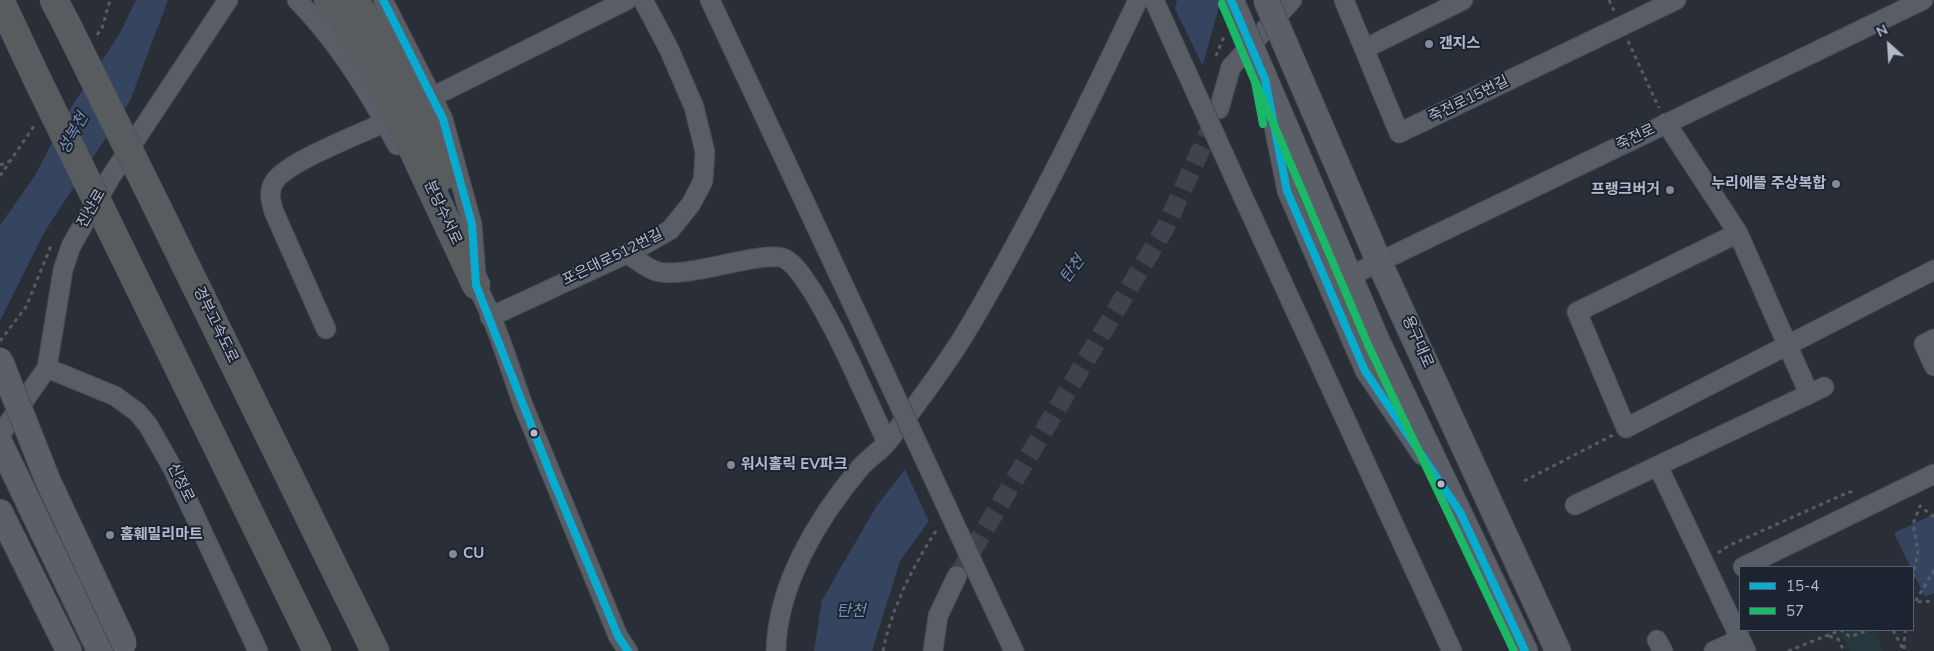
<!DOCTYPE html>
<meta charset="utf-8">
<style>
body{margin:0}
#map{position:relative;width:1934px;height:651px;overflow:hidden;background:#292e37;font-family:"Nunito Sans",sans-serif}
canvas{display:block}
.legend{position:absolute;left:1739px;top:566px;width:175px;height:65px;box-sizing:border-box;background:#1c2432;border:1px solid #58606e;margin:0;padding:6px 9px;list-style:none;font-size:15px;color:#b3bac9}
.legend li{display:flex;align-items:center;gap:10px;height:25px}
.legend b{width:25px;border:1px solid #58606e}
.north{position:absolute;left:1864px;top:20px;width:50px;height:50px;-webkit-text-stroke:4px #1c2432;paint-order:stroke;rotate:334deg;font-size:14px;font-weight:700;line-height:20px;text-align:center;color:#b3bac9}
.north::after{content:'';display:block;margin:auto;width:18px;height:22px;background:#b3bac9;clip-path:polygon(50% 0,100% 100%,50% 72%,0 100%)}
</style>
<div id="map">
<canvas width="1934" height="651"></canvas>
<ul class="legend">
<li><b style="height:6px;background:#06acd0"></b>15-4</li>
<li><b style="height:6px;background:#1ab867"></b>57</li>
</ul>
<div class="north">N</div>
</div>
<script>
const g = document.querySelector('canvas').getContext('2d');
g.lineJoin = 'round';
function fillPath(path, color) { g.fillStyle = color; g.fill(path, 'evenodd'); }
function trace(path, color, width, dash) { g.strokeStyle = color; g.lineWidth = width; g.lineCap = dash ? 'butt' : 'round'; g.setLineDash(dash || []); g.stroke(path); }
function drawText(font, color, halo, rows, align = 'center') {
  g.font = font + ' "Nunito Sans","Noto Sans KR",sans-serif'; g.lineWidth = 4; g.setLineDash([]); g.textBaseline = 'middle'; g.strokeStyle = halo; g.fillStyle = color; for (const [text, x, y, turn = 0] of rows) {
    g.save(); g.translate(x, y); g.rotate((+turn || 0) * Math.PI / 180); g.textAlign = isNaN(turn) ? turn : align; if (halo) g.strokeText(text, 0, 0); g.fillText(text, 0, 0); g.restore();
  }
}
fillPath(new Path2D(`
 M 1847,630 L 1875,630 L 1882,651 L 1850,651 L 1842,635 Z`), '#26383d');
fillPath(new Path2D(`
 M 136,0 L 168,0 L 130,101 L 45,231 L 0,321 L 0,225 L 34,177 L 70,109 L 120,33 Z
 M 1177,0 L 1221,0 L 1180,145 L 997,427 L 900,561 L 872,651 L 814,651 L 822,600 L 876,507 L 1143,158 Z
 M 1934,514 L 1934,593 L 1925,597 L 1894,533 Z`), '#354560');
fillPath(new Path2D(`
 M 1173,5 L 1204,68 L 1183,146 L 999,428 L 930,524 L 904,467 L 1140,157 Z`), '#292e37');
trace(new Path2D(`
 M 957,576 L 1165,228 L 1217,114`), '#3e434d', 19, [19, 9]);
const minor = new Path2D(`
 M 297,0 C 338,42 370,93 397,145
 M 383,0 L 443,119 L 472,224 L 476,274
 M 710,0 L 860,320
 M 1344,0 L 1399,133 L 1676,0
 M 1364,49 L 1463,0
 M 432,97 L 627,0
 M 1219,109 L 1231,67 L 1292,0
 M 1271,112 L 1287,191 L 1365,371 L 1422,455
 M 1666,123 L 1738,233 L 1809,394
 M 1239,188 L 1452,651
 M 1738,233 L 1577,312 L 1626,428 L 1934,270
 M 627,253 C 635,259 644,266 653,270 C 681,283 768,246 787,260 C 799,268 805,281 813,292 C 842,340 863,392 887,442
 M 470,275 C 492,308 509,366 523,405 C 554,482 586,559 618,636 L 628,651
 M 1350,276 L 1923,0
 M 490,317 L 635,250 L 670,230 L 691,204 L 703,181 L 705,152 L 694,107 L 669,49 L 643,0
 M 326,329 L 274,212 C 271,202 268,192 274,182 C 286,162 361,134 385,122
 M 1934,339 L 1924,344 L 1934,366
 M 47,368 L 115,396 L 137,412 L 148,425 L 172,467 L 258,651
 M 0,435 L 47,368 L 63,270 L 71,246 L 110,178 L 228,0
 M 1658,466 L 1746,651
 M 1575,505 L 1824,387
 M 1743,567 L 1934,474
 M 989,598 L 1014,651
 M 1657,640 L 1663,651
 M 776,651 C 777,585 818,518 859,469 C 868,458 881,451 889,440 C 918,403 948,363 972,322 C 1033,218 1086,109 1138,0
 M 933,651 L 938,616 L 957,576
 M 1714,651 L 1740,639`);
const major = new Path2D(`
 M 1280,32 L 1379,262 L 1558,651
 M 1265,79 L 1378,343 L 1525,651
 M 0,443 L 100,651
 M 0,512 L 69,651`);
const highway = new Path2D(`
 M 0,0 L 37,79
 M 54,0 L 67,25
 M 328,0 L 342,17 L 378,75 L 476,285
 M 353,0 C 394,52 420,115 441,177
 M 157,207 L 375,651
 M 120,248 L 317,651`);
trace(minor, '#454950', 21);
trace(major, '#474b54', 27);
trace(highway, '#464a53', 29);
trace(new Path2D(`
 M 1609,0 L 1614,11
 M 97,35 L 102,28 L 110,0
 M 1628,41 L 1659,108
 M 1216,56 L 1224,36
 M 0,165 L 10,161
 M 0,176 L 36,123
 M 0,341 L 26,307 L 51,246
 M 1524,481 L 1613,435
 M 1718,553 L 1728,546 L 1849,492 L 1856,492
 M 1934,570 L 1915,602 L 1934,601
 M 1913,578 L 1918,551 L 1913,524 L 1920,506 L 1934,517
 M 1893,630 L 1904,651
 M 1829,636 L 1838,639 L 1844,651
 M 1904,649 L 1905,630
 M 883,651 C 891,610 912,567 936,531
 M 1788,651 L 1841,630 L 1850,637 L 1868,630`), '#565c63', 3, [4, 4]);
trace(minor, '#595d65', 19);
trace(major, '#5b5f67', 25);
trace(highway, '#595c5f', 28);
const minorBridge = new Path2D(`
 M 1154,0 L 1239,188
 M 860,320 L 989,598`);
const majorBridge = new Path2D(`
 M 1231,0 L 1265,79
 M 1266,0 L 1280,32
 M 0,360 L 48,481 L 124,643`);
const highwayBridge = new Path2D(`
 M 67,25 L 157,207
 M 37,79 L 120,248`);
trace(minorBridge, '#454950', 21, []);
trace(majorBridge, '#474b54', 27, []);
trace(highwayBridge, '#464a53', 29, []);
trace(minorBridge, '#595d65', 19);
trace(majorBridge, '#5b5f67', 25);
trace(highwayBridge, '#595c5f', 28);
trace(new Path2D(`
 M 383,0 L 443,119 L 472,224 L 476,285 L 554,483 L 618,636 L 628,651
 M 1231,0 L 1265,79 L 1287,191 L 1365,371 L 1460,512 L 1525,651`), '#06acd0', 8);
trace(new Path2D(`
 M 1222,4 L 1255,82 L 1263,124
 M 1256,83 L 1369,347 L 1514,651`), '#1ab867', 8);
for (const [x, y, r, color] of [
 [1429,44,5,"#838996"],
 [1836,184,5,"#838996"],
 [1670,190,5,"#838996"],
 [534,433,4.5,"#b3bac9"],
 [731,465,5,"#838996"],
 [1441,484,4.5,"#b3bac9"],
 [110,535,5,"#838996"],
 [453,554,5,"#838996"]
]) { const dot = new Path2D(); dot.arc(x, y, r, 0, 2 * Math.PI); g.fillStyle = color; g.fill(dot); trace(dot, '#1c2432', 2); }
drawText('bold 15px', '#b3bac9', '#1c2432', [
 ["갠지스",1439,44],
 ["누리에뜰 주상복합",1826,184,"right"],
 ["프랭크버거",1660,190,"right"],
 ["워시홀릭 EV파크",741,465],
 ["홈훼밀리마트",120,535],
 ["CU",463,554]
], 'left');
drawText('15px', '#b3bac9', '#1c2432', [
 ["죽전로15번길",1469,100,-26],
 ["죽전로",1636,138,-26],
 ["진산로",92,209,-60],
 ["분당수서로",442,213,65],
 ["포은대로512번길",613,258,-26],
 ["경부고속도로",215,325,64],
 ["용구대로",1417,342,66],
 ["신정로",180,483,64]
]);
drawText('italic 16px', '#7a8eb1', '#1c2432', [
 ["성복천",74,134,-61],
 ["탄천",1073,270,-53],
 ["탄천",851,612]
]);
</script>
